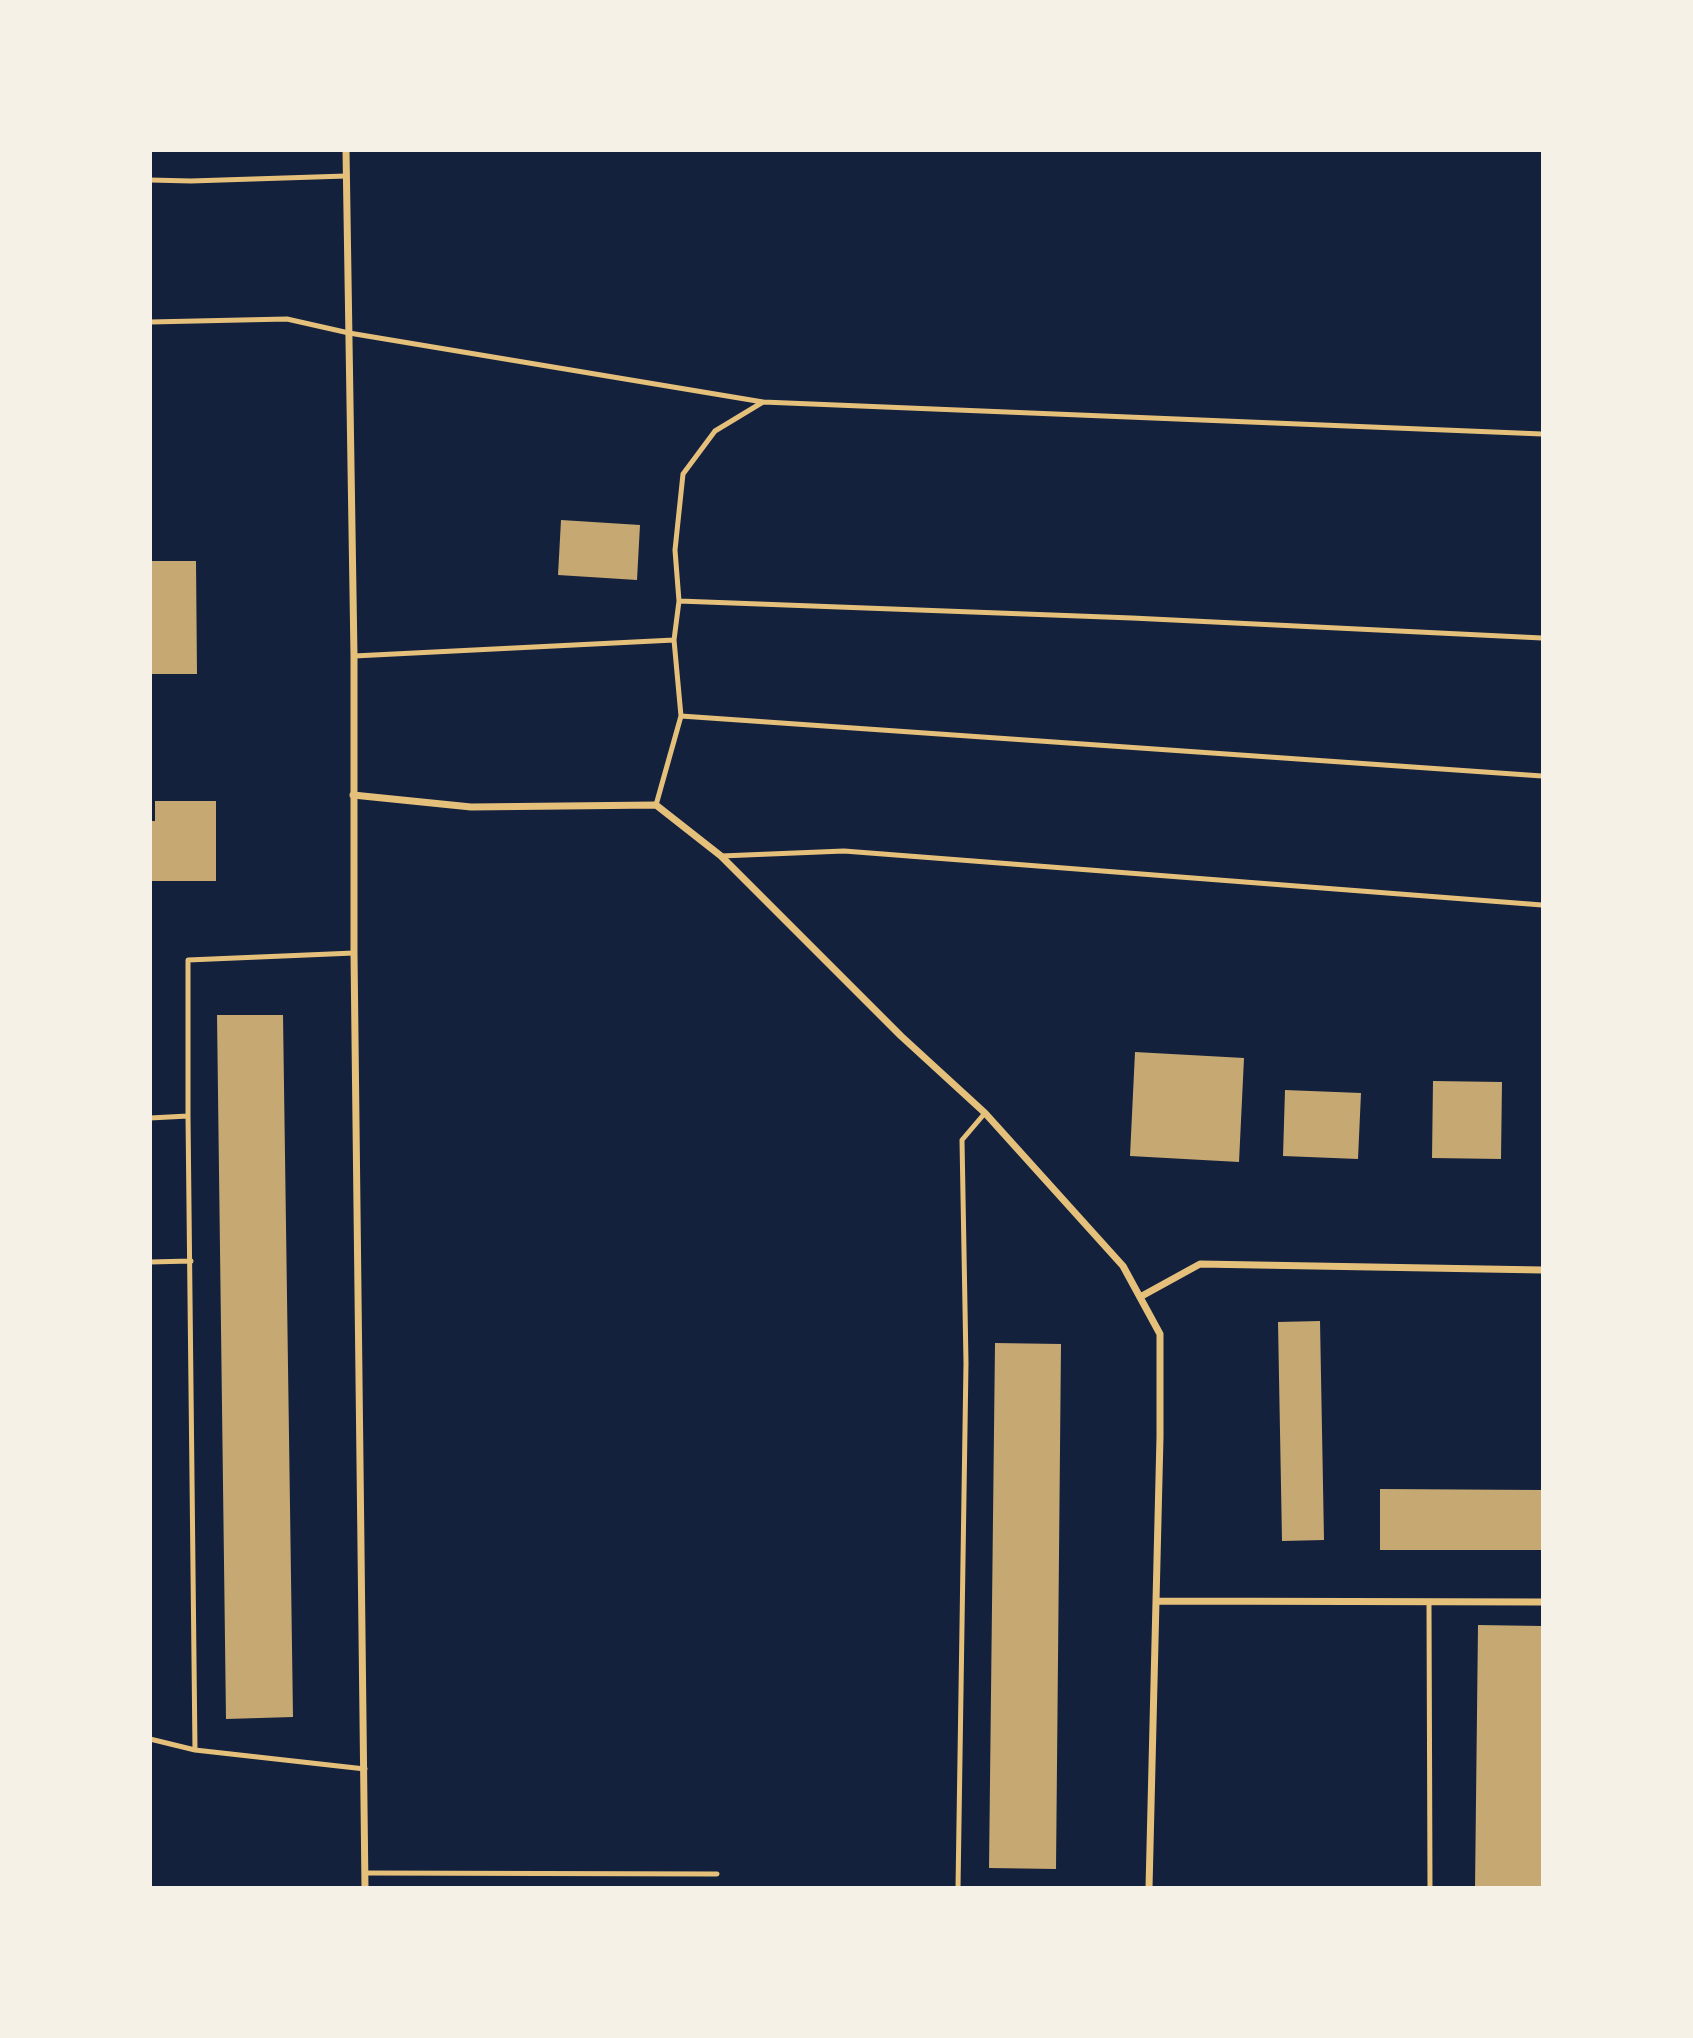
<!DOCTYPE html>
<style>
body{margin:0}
#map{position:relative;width:1693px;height:2038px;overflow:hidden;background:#14213d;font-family:"Roboto Condensed",sans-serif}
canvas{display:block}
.frame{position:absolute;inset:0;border:152px solid #f6f1e7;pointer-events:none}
</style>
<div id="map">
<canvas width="1693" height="2038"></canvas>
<div class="frame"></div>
</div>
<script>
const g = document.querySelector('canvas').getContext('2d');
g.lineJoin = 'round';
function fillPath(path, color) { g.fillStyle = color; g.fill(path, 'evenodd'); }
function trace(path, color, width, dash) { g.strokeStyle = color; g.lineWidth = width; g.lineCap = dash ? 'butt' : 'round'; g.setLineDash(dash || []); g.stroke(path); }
fillPath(new Path2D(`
 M 561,520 L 640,525 L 637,580 L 558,575 Z
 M 150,561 L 196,561 L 197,674 L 150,674 Z
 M 155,801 L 216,801 L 216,881 L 150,881 L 150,821 L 155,821 Z
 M 217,1015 L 283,1015 L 293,1717 L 226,1719 Z
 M 1135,1052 L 1244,1058 L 1239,1162 L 1130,1156 Z
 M 1433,1081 L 1502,1082 L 1501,1159 L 1432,1158 Z
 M 1285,1090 L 1361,1093 L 1358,1159 L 1283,1156 Z
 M 1320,1321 L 1324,1540 L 1282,1541 L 1278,1322 Z
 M 995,1343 L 1061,1344 L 1056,1869 L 989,1868 Z
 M 1380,1489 L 1542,1490 L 1542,1550 L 1380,1550 Z
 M 1478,1625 L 1542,1626 L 1542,1888 L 1475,1888 Z`), '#c6a872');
trace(new Path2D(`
 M 150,180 L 191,181 L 346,176
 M 150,322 L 287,319 L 349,333 L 763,402
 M 679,601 L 1132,618 L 1542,638
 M 354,656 L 674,640
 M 681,716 L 1542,776
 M 656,805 L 681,716 L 674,640 L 679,601 L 675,550 L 683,474 L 715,431 L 763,402 L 1542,434
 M 721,856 L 844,851 L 1542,905
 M 188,1116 L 188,960 L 354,953
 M 150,1118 L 188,1116 L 195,1750 L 365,1769
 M 150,1262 L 191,1261
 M 1429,1603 L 1430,1888
 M 150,1739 L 195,1750
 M 365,1873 L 717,1874
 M 958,1888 L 966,1363 L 962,1140 L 985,1113`), '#e5c07b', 5);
trace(new Path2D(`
 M 346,150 L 354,656 L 354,953 L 365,1888
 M 353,795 L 471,807 L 656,805 L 721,856 L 901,1036 L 985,1113 L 1123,1266 L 1160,1334 L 1160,1437 L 1149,1888
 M 1140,1297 L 1200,1264 L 1542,1270
 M 1156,1601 L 1542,1602`), '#e5c07b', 7);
</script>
